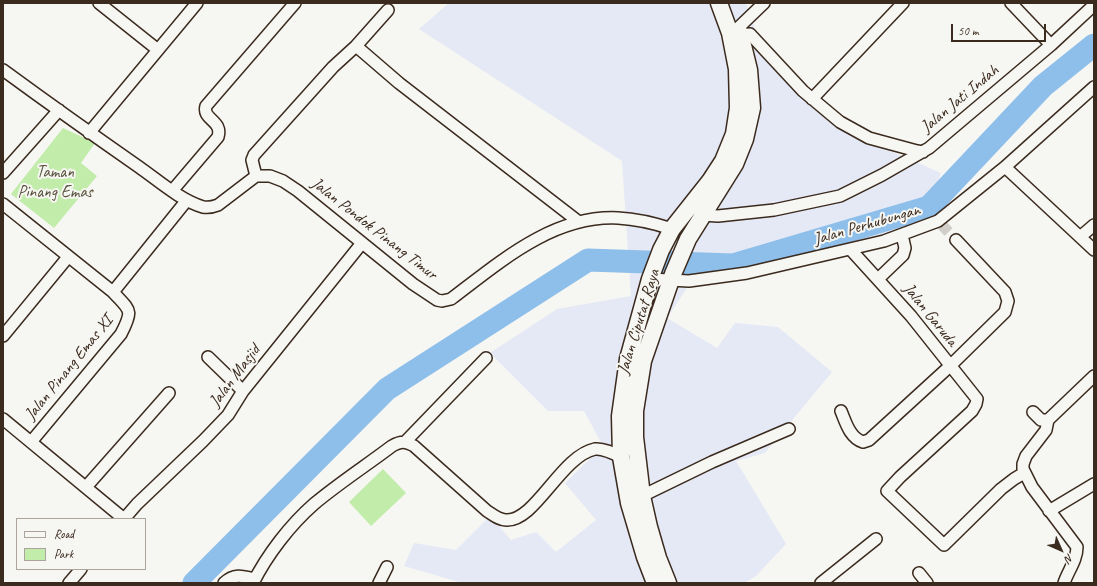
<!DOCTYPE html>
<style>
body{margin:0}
#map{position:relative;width:1097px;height:586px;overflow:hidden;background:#f6f6f2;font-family:Caveat,sans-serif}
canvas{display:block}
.frame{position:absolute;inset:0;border:4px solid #3b2a1e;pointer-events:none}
.legend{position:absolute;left:16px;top:518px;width:130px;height:52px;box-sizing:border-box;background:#f6f6f2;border:1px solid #aba49d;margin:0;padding:5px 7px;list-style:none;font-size:12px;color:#3b2a1e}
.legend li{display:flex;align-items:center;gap:8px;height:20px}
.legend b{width:20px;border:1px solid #aba49d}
.north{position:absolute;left:1041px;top:530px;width:40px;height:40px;-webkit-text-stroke:3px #f6f6f2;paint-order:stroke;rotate:135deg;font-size:11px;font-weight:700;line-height:16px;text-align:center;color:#3b2a1e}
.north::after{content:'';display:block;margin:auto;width:14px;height:18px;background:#3b2a1e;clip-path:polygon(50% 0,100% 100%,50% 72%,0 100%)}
.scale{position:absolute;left:951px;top:24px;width:95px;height:18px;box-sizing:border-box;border:2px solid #3b2a1e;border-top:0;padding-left:5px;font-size:12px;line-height:14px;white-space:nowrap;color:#3b2a1e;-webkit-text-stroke:3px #f6f6f2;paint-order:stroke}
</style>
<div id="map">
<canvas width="1097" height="586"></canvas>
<div class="frame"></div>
<ul class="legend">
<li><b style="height:5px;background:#f6f6f2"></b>Road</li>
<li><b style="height:11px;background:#c1eca9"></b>Park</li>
</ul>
<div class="north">N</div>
<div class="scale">50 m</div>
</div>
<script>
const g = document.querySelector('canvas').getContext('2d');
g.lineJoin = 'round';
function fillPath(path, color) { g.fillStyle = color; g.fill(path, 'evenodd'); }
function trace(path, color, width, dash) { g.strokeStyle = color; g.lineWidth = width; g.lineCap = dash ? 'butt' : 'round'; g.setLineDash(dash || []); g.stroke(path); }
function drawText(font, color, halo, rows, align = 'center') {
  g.font = font + ' Caveat,sans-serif'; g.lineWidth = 4; g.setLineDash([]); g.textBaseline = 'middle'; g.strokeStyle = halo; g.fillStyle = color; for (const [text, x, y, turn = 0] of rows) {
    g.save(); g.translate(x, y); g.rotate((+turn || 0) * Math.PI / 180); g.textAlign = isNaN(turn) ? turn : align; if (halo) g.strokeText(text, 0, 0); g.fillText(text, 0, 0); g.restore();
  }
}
fillPath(new Path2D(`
 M 449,3 L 746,3 L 765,57 L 861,138 L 941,173 L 924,226 L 801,258 L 693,279 L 667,318 L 717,348 L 735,323 L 778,327 L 832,372 L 765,453 L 736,461 L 786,544 L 756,576 L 744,583 L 459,583 L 459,582 L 404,566 L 414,543 L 456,550 L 490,516 L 511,540 L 536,532 L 556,552 L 596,520 L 565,483 L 603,446 L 584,411 L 548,411 L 490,353 L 557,309 L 631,296 L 622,161 L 419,29 Z`), '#e4e9f5');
fillPath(new Path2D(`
 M 63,128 L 95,143 L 81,163 L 97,176 L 54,228 L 11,194 Z
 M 383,469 L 406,493 L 371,526 L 349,502 Z`), '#c1eca9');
trace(new Path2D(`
 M 194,583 L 387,389 L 588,260 L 733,265 L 929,207 L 1043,86 L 1094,45`), '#8ebfea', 23);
trace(new Path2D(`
 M 941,224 L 956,240`), '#d1cdc8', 11, [11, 5.5]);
const street = new Path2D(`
 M 99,3 L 158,50
 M 1011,3 L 1051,45
 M 738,28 L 764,3
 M 740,35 L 750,34 L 803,91 L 840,122 L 869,138 L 917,151 L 923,152
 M 356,46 L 399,83 L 579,222
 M 3,70 C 48,103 93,135 139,167 C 159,181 180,200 203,207 C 209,208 213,207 218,205 L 256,176 L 270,176 L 283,181 L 298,191 L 413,284 L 437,300 L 442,301 L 451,299 C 500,262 553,215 618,218 C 637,219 654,223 672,229
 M 812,99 L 903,3
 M 89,133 L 197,3
 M 1005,167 L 1094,250
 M 3,173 L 59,110
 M 256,176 L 252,160 L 254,155 L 333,67 L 356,46 L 388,10
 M 172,191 L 218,137 C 223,120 202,120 206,106 L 295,3
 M 3,204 L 113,292 C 130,311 134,309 121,334 L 31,442
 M 703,215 L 718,216 L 774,210 L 840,196 L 882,175 L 929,148 L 1051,45 L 1094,5
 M 1080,237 L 1094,225
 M 851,250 L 911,316 L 977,399 L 976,404 L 972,411 L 900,477 L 887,491 L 944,545 L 1001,489 L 1014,479 L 1024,473
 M 650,279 L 689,281 L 747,273 L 884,241 L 938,221 L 1005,167 L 1094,87
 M 878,279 L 903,255 L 905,248 L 902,235
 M 113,292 L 187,200
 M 3,336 L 68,257
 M 208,357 L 243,391
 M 841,411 C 846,423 850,438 863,442 L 869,440 L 950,366 L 1005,312 L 1008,301 L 1005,292 L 956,240
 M 1033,412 L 1041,420 L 1048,420 L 1094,376
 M 3,419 L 124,519
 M 1048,420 L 1046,430 L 1026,456 L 1023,464 L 1023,469 L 1032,487 L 1077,547 C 1077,560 1068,571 1064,583
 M 406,441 L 486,358
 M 86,487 L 169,393
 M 642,496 L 712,462 L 789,429
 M 1049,511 L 1094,484
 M 124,519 L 137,504 L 203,441 L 228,415 L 243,391 L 362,243
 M 919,573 L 927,583
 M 69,583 L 81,569
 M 224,583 C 234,573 243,576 255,579
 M 253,583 C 267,555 290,525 314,504 C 339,483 367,465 392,446 C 401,441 405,441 414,446 L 487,511 C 493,515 499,520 506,520 C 535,522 561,456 595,449 C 603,448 613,453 621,457
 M 379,583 L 387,567
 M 821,583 L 876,539`);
const secondary = new Path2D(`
 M 655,583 L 645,557 L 629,503 L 621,457 L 620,416 L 628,359 L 650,279 L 661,250 L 672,229 L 710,181 L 723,161 L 734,134 L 738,108 L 737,69 L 730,33 L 719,3
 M 668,583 L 658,558 L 649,527 L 642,496 L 635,437 L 635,411 L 643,361 L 673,274 L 688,239 L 735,164 L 745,139 L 752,108 L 749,70 L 740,33`);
trace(street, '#3b2a1e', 14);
trace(secondary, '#3b2a1e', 19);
trace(street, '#f6f6f2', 11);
trace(secondary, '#f6f6f2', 16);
drawText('17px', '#3b2a1e', '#f6f6f2', [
 ["Jalan Jati Indah",960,99,-40],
 ["Jalan Perhubungan",867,225,-16],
 ["Jalan Pondok Pinang Timur",374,229,38],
 ["Jalan Garuda",930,315,51],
 ["Jalan Ciputat Raya",639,322,-73],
 ["Jalan Pinang Emas XI",69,368,-51],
 ["Jalan Masjid",235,376,-53]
]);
drawText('17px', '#56513a', '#f6f6f2', [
 ["Taman",55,173],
 ["Pinang Emas",55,193]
]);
</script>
